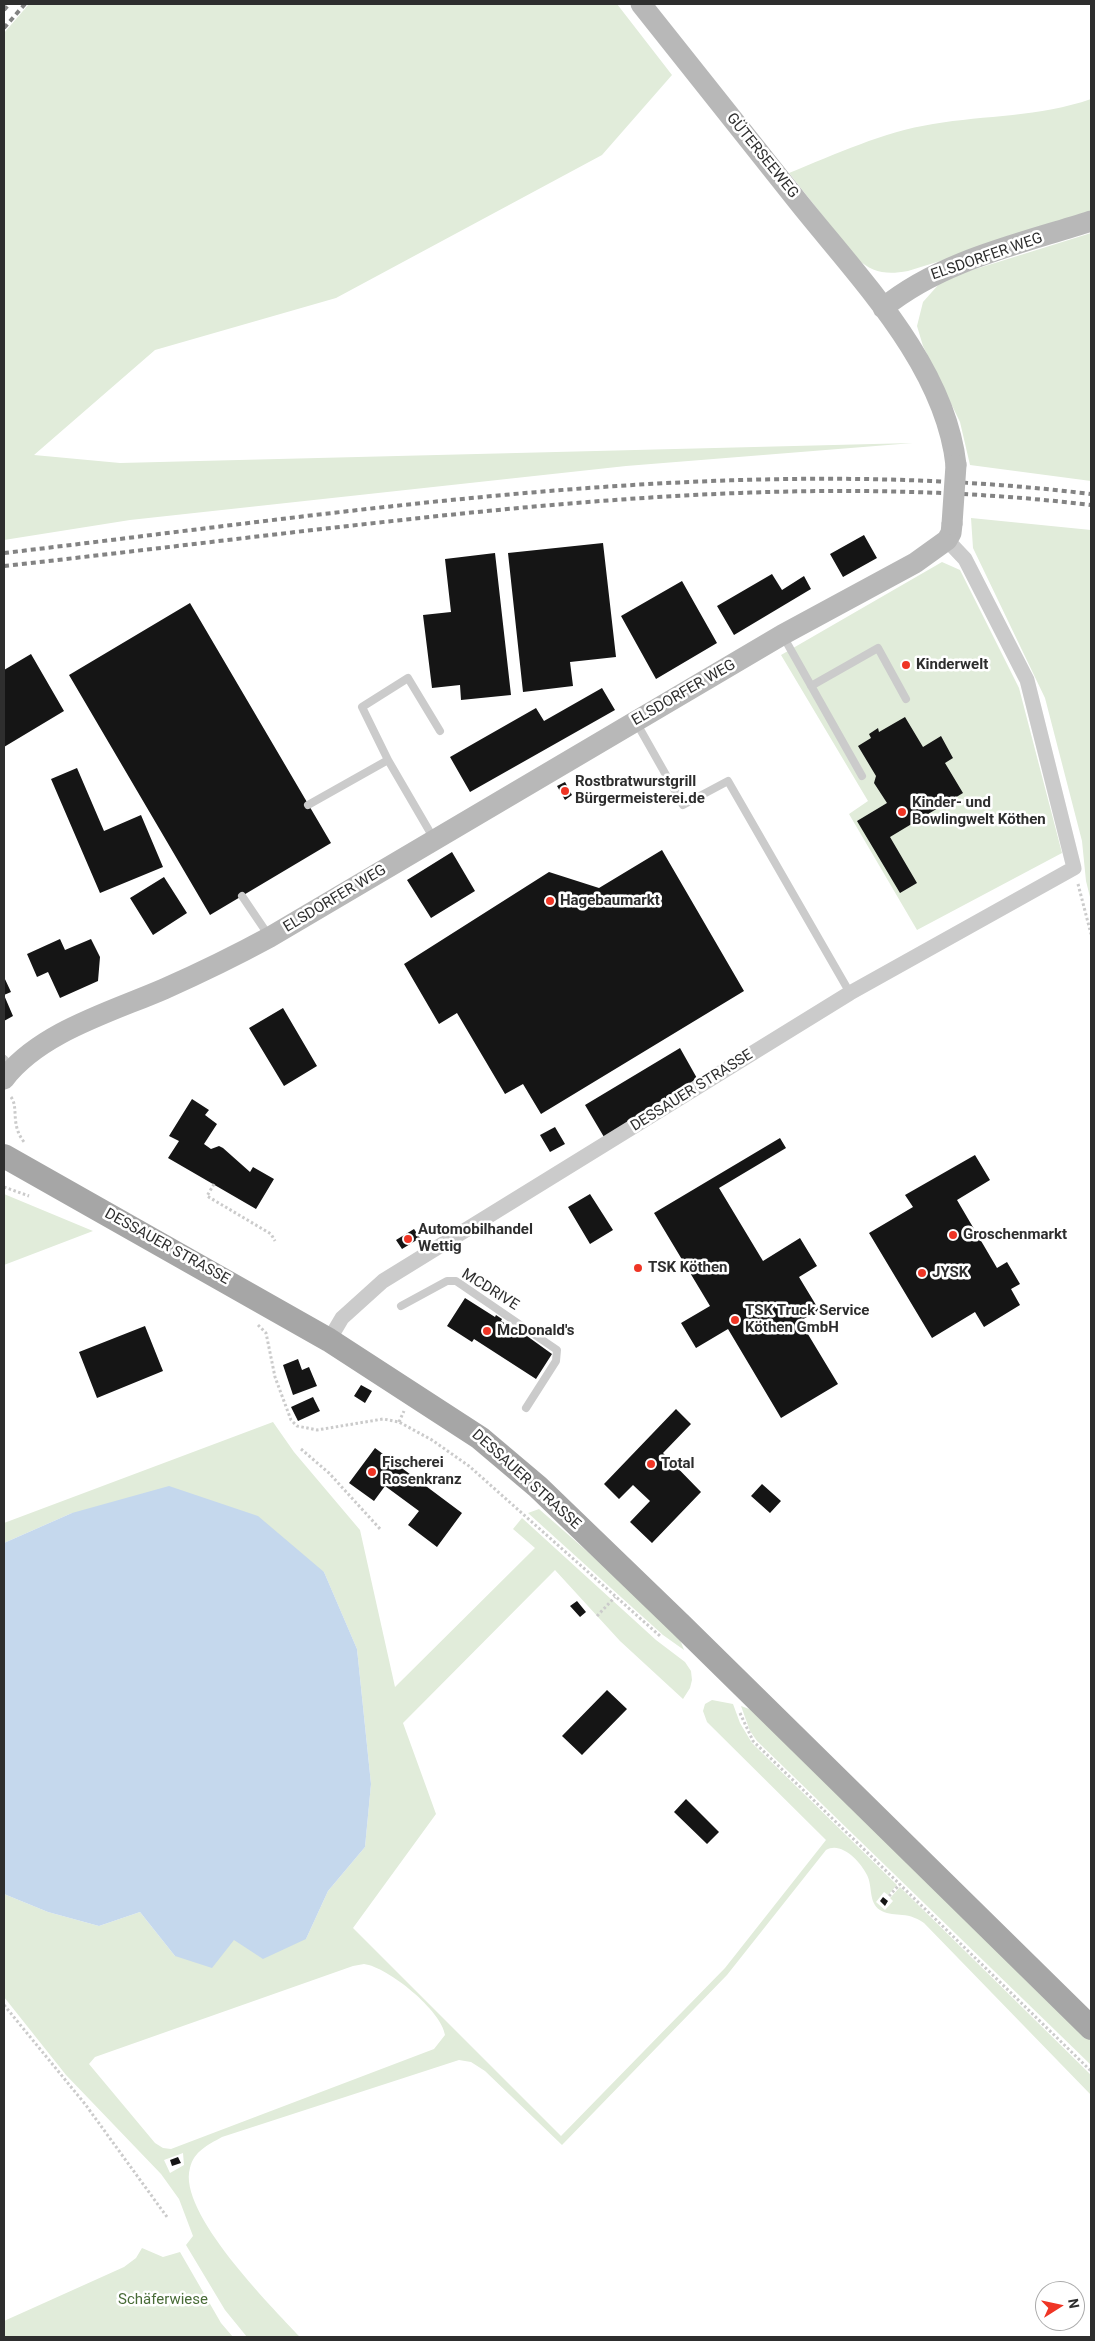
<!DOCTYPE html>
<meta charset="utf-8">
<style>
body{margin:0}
#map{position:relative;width:1095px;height:2341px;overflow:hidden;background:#fff;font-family:Roboto,sans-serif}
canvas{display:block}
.frame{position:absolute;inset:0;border:5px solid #2e2e2e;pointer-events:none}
.north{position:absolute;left:1035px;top:2281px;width:50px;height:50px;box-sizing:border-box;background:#fff;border:1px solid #ababab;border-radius:50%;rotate:80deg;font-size:14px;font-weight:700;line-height:20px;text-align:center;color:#2e2e2e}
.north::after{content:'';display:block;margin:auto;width:18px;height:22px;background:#ef3525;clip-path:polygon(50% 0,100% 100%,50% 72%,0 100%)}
</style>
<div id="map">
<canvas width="1095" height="2341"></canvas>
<div class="frame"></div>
<div class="north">N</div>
</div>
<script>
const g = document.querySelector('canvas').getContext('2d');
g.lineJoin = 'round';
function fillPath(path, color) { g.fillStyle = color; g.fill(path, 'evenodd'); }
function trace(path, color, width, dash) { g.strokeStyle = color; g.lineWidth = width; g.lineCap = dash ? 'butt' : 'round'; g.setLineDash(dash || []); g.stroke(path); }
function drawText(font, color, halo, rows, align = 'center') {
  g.font = font + ' Roboto,sans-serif'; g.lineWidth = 5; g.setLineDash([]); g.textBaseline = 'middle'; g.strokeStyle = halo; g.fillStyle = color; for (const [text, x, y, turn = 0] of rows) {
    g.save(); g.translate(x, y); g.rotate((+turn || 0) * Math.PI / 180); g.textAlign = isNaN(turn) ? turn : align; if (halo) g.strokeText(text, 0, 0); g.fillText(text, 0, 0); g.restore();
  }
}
fillPath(new Path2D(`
 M 29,4 L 617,4 L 672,75 L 602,155 L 336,298 L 155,350 L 34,455 L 120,463 L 913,443 L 626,466 L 130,520 L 4,540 L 4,33 Z
 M 1091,99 L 1091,214 L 908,271 C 886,275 873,273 856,258 L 789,173 C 836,154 883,132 933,124 C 986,115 1040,117 1091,99 Z
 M 1091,233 L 1091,481 L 970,465 L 960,422 L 923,346 L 917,326 L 923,302 L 939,284 L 963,273 Z
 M 971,518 L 1091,530 L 1091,901 L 1086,881 L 1082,841 L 1045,698 L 973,548 Z
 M 942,562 L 960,570 L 1019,688 L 1062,853 L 917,930 L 849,814 L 868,801 L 781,655 Z
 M 4,1194 L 93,1231 L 4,1265 Z
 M 273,1422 L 294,1452 L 360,1530 L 395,1687 L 535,1548 L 513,1529 L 522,1518 L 656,1640 L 685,1662 L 691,1671 L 692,1680 L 690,1688 L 683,1699 L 620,1641 L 555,1570 L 403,1723 L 436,1814 L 353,1928 L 561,2136 L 725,1968 L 826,1840 L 707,1722 L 703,1711 L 705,1704 L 712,1700 L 733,1704 L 740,1723 L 752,1743 L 897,1885 L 888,1895 L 884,1892 L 876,1902 L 885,1910 L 893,1901 L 890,1898 L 900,1887 L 1091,2075 L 1091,2095 L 924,1923 C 906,1910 892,1918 880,1910 C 868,1902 873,1887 867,1875 C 860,1861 841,1841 826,1850 L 727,1975 L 562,2145 L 485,2071 L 471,2062 L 459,2060 L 222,2137 C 208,2145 194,2151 190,2168 C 177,2212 271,2306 300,2337 L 247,2337 L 225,2310 L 186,2245 L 193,2236 L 179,2199 L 161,2174 L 66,2075 L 4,1997 L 4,1894 L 48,1912 L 99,1926 L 140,1912 L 175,1956 L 234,1940 L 306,1939 L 328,1891 L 365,1847 L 371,1784 L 357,1649 L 324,1572 L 72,1513 L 4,1543 L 4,1523 ZM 364,1964 C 388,1967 442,2011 445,2035 L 434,2049 L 171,2149 L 163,2148 L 155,2143 L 89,2064 L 95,2057 L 353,1966 ZM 183,2153 L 184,2165 L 170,2173 L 164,2160 Z
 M 539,1509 L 630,1589 L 679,1637 L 684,1650 L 663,1635 L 528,1513 Z
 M 741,1706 L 752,1710 L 765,1721 L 1091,2041 L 1091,2065 L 757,1741 L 750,1731 Z
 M 142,2248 L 163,2257 L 180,2252 L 221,2323 L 233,2337 L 4,2337 L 4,2321 L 124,2267 L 136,2258 Z`), '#e1ecda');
fillPath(new Path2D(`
 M 169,1486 L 258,1516 L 324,1572 L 357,1649 L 371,1784 L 365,1847 L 328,1891 L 306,1939 L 263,1959 L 234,1940 L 212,1968 L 175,1956 L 140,1912 L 99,1926 L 48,1912 L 4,1894 L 4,1543 L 72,1513 Z`), '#c5d8ed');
fillPath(new Path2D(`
 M 864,535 L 877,558 L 843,577 L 830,554 Z
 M 603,543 L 616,657 L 570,662 L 573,686 L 523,692 L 508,553 Z
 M 495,553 L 511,695 L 461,700 L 460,685 L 432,688 L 423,615 L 451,612 L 445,559 Z
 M 772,574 L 782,590 L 804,576 L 811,589 L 734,635 L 717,606 Z
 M 682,581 L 717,643 L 656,679 L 621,616 Z
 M 190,603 L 331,843 L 210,915 L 69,675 Z
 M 31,654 L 64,711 L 4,747 L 4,670 Z
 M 602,688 L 615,710 L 470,792 L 450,757 L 536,708 L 544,721 Z
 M 905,717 L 923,747 L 941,736 L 953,758 L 945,763 L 963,793 L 890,837 L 917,883 L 900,893 L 857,821 L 887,803 L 874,783 L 876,776 L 858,746 L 871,738 L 869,734 L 878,728 L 879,732 Z
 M 77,768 L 104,831 L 141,815 L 163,867 L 100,893 L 51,779 Z
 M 565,782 L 572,795 L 565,800 L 557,786 Z
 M 662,850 L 744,991 L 541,1114 L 523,1084 L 505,1094 L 457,1013 L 439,1024 L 404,964 L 549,872 L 599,888 Z
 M 452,852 L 475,891 L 431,918 L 407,880 Z
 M 164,877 L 187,913 L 153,935 L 130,898 Z
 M 60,939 L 65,950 L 91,939 L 100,957 L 98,981 L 60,998 L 48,972 L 37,977 L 27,954 Z
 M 4,977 L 11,992 L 4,995 L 13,1016 L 4,1021 Z
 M 283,1008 L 317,1066 L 284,1086 L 249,1028 Z
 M 680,1048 L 698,1080 L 604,1137 L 585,1105 Z
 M 192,1099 L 209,1110 L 205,1115 L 217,1124 L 204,1144 L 211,1149 L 219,1146 L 223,1148 L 250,1172 L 253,1167 L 274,1179 L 256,1209 L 168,1158 L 179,1141 L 169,1136 Z
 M 555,1127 L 565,1144 L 550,1152 L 540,1135 Z
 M 780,1138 L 786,1148 L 719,1188 L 763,1261 L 800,1238 L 817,1266 L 799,1277 L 819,1310 L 800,1321 L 838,1384 L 781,1418 L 728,1329 L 696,1348 L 681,1323 L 710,1306 L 654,1213 Z
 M 975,1155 L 990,1180 L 957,1200 L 997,1268 L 1007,1262 L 1020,1284 L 1011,1289 L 1020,1305 L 984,1327 L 975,1312 L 932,1338 L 869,1233 L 913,1207 L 905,1195 Z
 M 590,1194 L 613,1230 L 590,1244 L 568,1207 Z
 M 414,1229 L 420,1238 L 402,1249 L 396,1240 Z
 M 465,1298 L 495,1317 L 496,1315 L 502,1319 L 501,1321 L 519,1332 L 520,1331 L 552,1354 L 536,1379 L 474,1339 L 472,1342 L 447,1326 Z
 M 145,1326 L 163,1371 L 97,1398 L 79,1352 Z
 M 298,1359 L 302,1370 L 309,1367 L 317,1386 L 293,1395 L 283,1365 Z
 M 361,1385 L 372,1391 L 365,1403 L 354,1396 Z
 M 313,1397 L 320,1411 L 298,1421 L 291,1407 Z
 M 676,1409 L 691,1424 L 663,1453 L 701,1492 L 652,1543 L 630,1522 L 650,1501 L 633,1485 L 619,1499 L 604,1484 Z
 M 375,1448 L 462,1513 L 437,1547 L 408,1525 L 419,1511 L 385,1486 L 374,1501 L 349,1483 Z
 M 762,1484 L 781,1501 L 770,1513 L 751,1496 Z
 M 577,1601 L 586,1612 L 580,1617 L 570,1606 Z
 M 607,1690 L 627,1709 L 582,1755 L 562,1736 Z
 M 686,1799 L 719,1832 L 707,1844 L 674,1812 Z
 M 883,1897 L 888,1901 L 885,1906 L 880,1901 Z
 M 178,2157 L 181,2163 L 172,2166 L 170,2160 Z`), '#151515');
trace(new Path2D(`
 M 1078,884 L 1091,934
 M 11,1097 C 19,1108 10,1124 24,1142
 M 214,1184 L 207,1196 L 271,1234 L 275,1241
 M 4,1187 L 29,1196
 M 258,1325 L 266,1333 L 275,1377 L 291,1420 L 297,1426 L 317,1430 L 383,1419 L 399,1422 L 432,1440 L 469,1466 L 660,1636
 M 399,1422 L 404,1411
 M 301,1449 L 329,1473 L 381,1530
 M 597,1616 L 615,1597
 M 740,1713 L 753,1741 L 1091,2071
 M 889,1896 L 900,1884
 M 4,2005 L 85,2104 L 167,2217`), '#cbcbcb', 3, [2.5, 2.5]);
trace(new Path2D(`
 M 783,636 L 862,776
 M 811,686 L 878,648 L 906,699
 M 636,722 L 683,805 L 728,781 L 850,993
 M 308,805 L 388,760
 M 434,839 L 388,760 L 362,707 L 408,678 L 440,731
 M 242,896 L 269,936
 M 4,1059 L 13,1068
 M 401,1306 L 447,1281 L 456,1281 L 557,1350 L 556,1361 L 526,1408`), '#cbcbcb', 8);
trace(new Path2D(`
 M 329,1340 L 342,1318 L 383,1281 L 850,993 L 1074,868 L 1027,680 L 965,559 L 947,540`), '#cbcbcb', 15);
trace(new Path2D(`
 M 641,4 C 692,69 744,134 796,199 C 857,276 945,364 956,465
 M 883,308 C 942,260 1020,244 1091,221
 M 4,1079 C 40,1032 111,1012 164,989 C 200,973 235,956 270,937 L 782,635 L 915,563 L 947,540 L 951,533 L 952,524`), '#b8b8b8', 21);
trace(new Path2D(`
 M 4,1156 L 329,1340 L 480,1438 L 538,1487 L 681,1625 L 1091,2028`), '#a6a6a6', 24);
trace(new Path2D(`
 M 4,10 L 9,4
 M 4,28 L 25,4
 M 4,553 C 362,511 730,450 1091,494
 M 4,566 C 158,549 312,529 467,513 C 675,492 883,480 1091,505`), '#838383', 4, [5, 4]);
trace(new Path2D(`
 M 952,524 L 956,465`), '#b8b8b8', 21);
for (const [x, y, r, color] of [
 [906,665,5,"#ef3525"],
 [565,791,5,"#ef3525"],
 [902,812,5,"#ef3525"],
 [550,901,5,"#ef3525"],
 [953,1235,5,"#ef3525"],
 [408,1239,5,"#ef3525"],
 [638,1268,5,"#ef3525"],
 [922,1273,5,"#ef3525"],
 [735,1320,5,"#ef3525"],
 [487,1331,5,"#ef3525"],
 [651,1464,5,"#ef3525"],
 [372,1472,5,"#ef3525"]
]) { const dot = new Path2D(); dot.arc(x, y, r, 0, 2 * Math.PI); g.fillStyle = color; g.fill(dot); trace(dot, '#fff', 2); }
drawText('15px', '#2e2e2e', '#fff', [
 ["GÜTERSEEWEG",762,156,51],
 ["ELSDORFER WEG",987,257,-19],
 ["ELSDORFER WEG",684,693,-30],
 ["ELSDORFER WEG",335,899,-31],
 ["DESSAUER STRASSE",692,1091,-32],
 ["DESSAUER STRASSE",167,1247,29],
 ["MCDRIVE",490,1290,32],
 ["DESSAUER STRASSE",526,1480,42]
]);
drawText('bold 15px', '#2e2e2e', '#fff', [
 ["Kinderwelt",916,665],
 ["Rostbratwurstgrill",575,782],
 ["Bürgermeisterei.de",575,799],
 ["Kinder- und",912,803],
 ["Bowlingwelt Köthen",912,820],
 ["Hagebaumarkt",560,901],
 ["Automobilhandel",418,1230],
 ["Wettig",418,1247],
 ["Groschenmarkt",963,1235],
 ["TSK Köthen",648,1268],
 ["JYSK",932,1273],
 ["TSK Truck Service",745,1311],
 ["Köthen GmbH",745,1328],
 ["McDonald's",497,1331],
 ["Fischerei",382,1463],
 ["Rosenkranz",382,1480],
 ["Total",661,1464]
], 'left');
drawText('15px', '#496c38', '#fff', [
 ["Schäferwiese",163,2300]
]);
</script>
